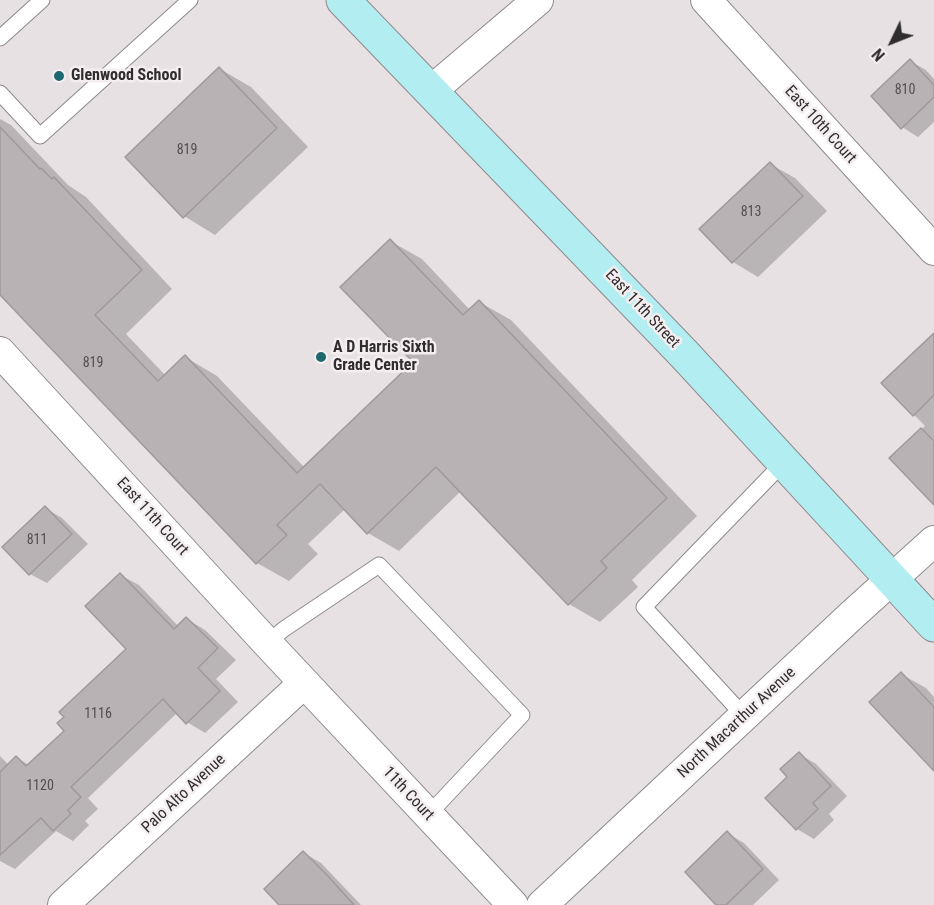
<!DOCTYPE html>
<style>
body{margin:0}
#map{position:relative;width:934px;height:905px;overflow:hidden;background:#e8e1e4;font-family:"Roboto Condensed",sans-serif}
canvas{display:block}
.north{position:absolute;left:862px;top:12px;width:60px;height:60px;-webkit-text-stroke:4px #f5eef1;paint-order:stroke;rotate:227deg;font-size:16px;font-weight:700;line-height:24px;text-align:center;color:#302d2e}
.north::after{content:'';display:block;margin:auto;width:21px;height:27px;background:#302d2e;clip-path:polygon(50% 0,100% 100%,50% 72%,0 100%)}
</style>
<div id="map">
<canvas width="934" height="905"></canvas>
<div class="north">N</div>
</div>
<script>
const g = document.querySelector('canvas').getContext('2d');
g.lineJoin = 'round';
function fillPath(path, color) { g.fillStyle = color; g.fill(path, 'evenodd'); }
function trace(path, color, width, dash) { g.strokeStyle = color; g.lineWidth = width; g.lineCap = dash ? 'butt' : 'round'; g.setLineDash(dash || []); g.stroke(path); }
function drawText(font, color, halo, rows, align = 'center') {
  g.font = font + ' "Roboto Condensed",sans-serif'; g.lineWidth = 5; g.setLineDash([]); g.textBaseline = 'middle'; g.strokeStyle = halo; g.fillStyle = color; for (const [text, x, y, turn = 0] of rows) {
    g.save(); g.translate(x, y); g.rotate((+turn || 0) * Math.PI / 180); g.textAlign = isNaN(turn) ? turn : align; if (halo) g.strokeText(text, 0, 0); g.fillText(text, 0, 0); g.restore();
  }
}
fillPath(new Path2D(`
 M 910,61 L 926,70 L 934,79 L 934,122 L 918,137 L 902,127 Z
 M 220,69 L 251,87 L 308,147 L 215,235 L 184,216 Z
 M 0,119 L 11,125 L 68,185 L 86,197 L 172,289 L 126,334 L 166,376 L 185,357 L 217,376 L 304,467 L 415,362 L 390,241 L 422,259 L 470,310 L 479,302 L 511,320 L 697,516 L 632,580 L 638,587 L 600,622 L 569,604 L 461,491 L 399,551 L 368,533 L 345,509 L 308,544 L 318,554 L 289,581 L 257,563 L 0,293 Z
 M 770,164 L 795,178 L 827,211 L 758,277 L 733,262 L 702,229 Z
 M 934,335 L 934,499 L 891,458 L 925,426 L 883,383 Z
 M 45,508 L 62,518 L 88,544 L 47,583 L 30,574 Z
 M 120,575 L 139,585 L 179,627 L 187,619 L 205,630 L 236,660 L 216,679 L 238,702 L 205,733 L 187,722 L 178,712 L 88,798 L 98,809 L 85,821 L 89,825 L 73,841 L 56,831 L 15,869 L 0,861 L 0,756 L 9,765 L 17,758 L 29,765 L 66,731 L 128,649 Z
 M 901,674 L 926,688 L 934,697 L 934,769 Z
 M 799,754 L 816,764 L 847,796 L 829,814 L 834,820 L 814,839 L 797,829 L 789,777 Z
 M 727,833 L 744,843 L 779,880 L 753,905 L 719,905 Z
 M 304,853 L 321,863 L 361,905 L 281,905 Z`), '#0003');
const building = new Path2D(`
 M 910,59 L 934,85 L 934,97 L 901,129 L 871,96 Z
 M 219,67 L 277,128 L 183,218 L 125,157 Z
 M 0,127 L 40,169 L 41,168 L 52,179 L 54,177 L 142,270 L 95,315 L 158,381 L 185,355 L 297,473 L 413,362 L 340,287 L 390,239 L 463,315 L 479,300 L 667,498 L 601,561 L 607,568 L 568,605 L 436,467 L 367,534 L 320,484 L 277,525 L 287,535 L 256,564 L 0,295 Z
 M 770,162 L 803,196 L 732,263 L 699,229 Z
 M 934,333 L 934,395 L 913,416 L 881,383 Z
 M 921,428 L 934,441 L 934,505 L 889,458 Z
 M 45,506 L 72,534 L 29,575 L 2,547 Z
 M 120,573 L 174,629 L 186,617 L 218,648 L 198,668 L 220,691 L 186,724 L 163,699 L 71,787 L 81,797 L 68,810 L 71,814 L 53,831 L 41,818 L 0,855 L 0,772 L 16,756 L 26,766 L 64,731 L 57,723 L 64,717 L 59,712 L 126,649 L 85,606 Z
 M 901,672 L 934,707 L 934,771 L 869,702 Z
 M 799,752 L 831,786 L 813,803 L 818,809 L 796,830 L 765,798 L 787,777 L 780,769 Z
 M 727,831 L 763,869 L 726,905 L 716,905 L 685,872 Z
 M 303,851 L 327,875 L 354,905 L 279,905 L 264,889 Z`);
fillPath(building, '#b8b2b4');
trace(building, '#9f999b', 1.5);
const lane = new Path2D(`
 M 0,38 L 42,0
 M 0,93 L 40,136 L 190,0
 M 267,643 L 284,629 L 379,565 L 522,715 L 428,815
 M 744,716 L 644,607 L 784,462`);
const street = new Path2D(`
 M 706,0 L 934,250
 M 431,91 L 538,0
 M 0,352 L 267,643 L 513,905
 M 63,905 L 304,683
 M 542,905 L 852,615 L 934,541`);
const secondary = new Path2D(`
 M 343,0 L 684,354 L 934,625`);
trace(lane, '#90898c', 17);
trace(street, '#90898c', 32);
trace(secondary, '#90898c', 35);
trace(lane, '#fff', 15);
trace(street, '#fff', 30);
trace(secondary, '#b2edf1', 33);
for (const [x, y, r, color] of [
 [59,76,6,"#1d696f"],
 [321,357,6,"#1d696f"]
]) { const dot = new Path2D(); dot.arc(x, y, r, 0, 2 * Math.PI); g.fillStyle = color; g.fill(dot); trace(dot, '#f5eef1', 2); }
drawText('14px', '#524e50', null, [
 ["810",905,90],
 ["819",187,150],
 ["813",751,212],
 ["819",93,363],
 ["811",37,540],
 ["1116",98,714],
 ["1120",40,786]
]);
drawText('bold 16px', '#302d2e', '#f5eef1', [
 ["Glenwood School",71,76],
 ["A D Harris Sixth",333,348],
 ["Grade Center",333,366]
], 'left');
drawText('16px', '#302d2e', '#f5eef1', [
 ["East 10th Court",820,125,48],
 ["East 11th Street",642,309,47],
 ["East 11th Court",152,517,48],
 ["North Macarthur Avenue",737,723,-43],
 ["Palo Alto Avenue",184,794,-43],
 ["11th Court",408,794,47]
]);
</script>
